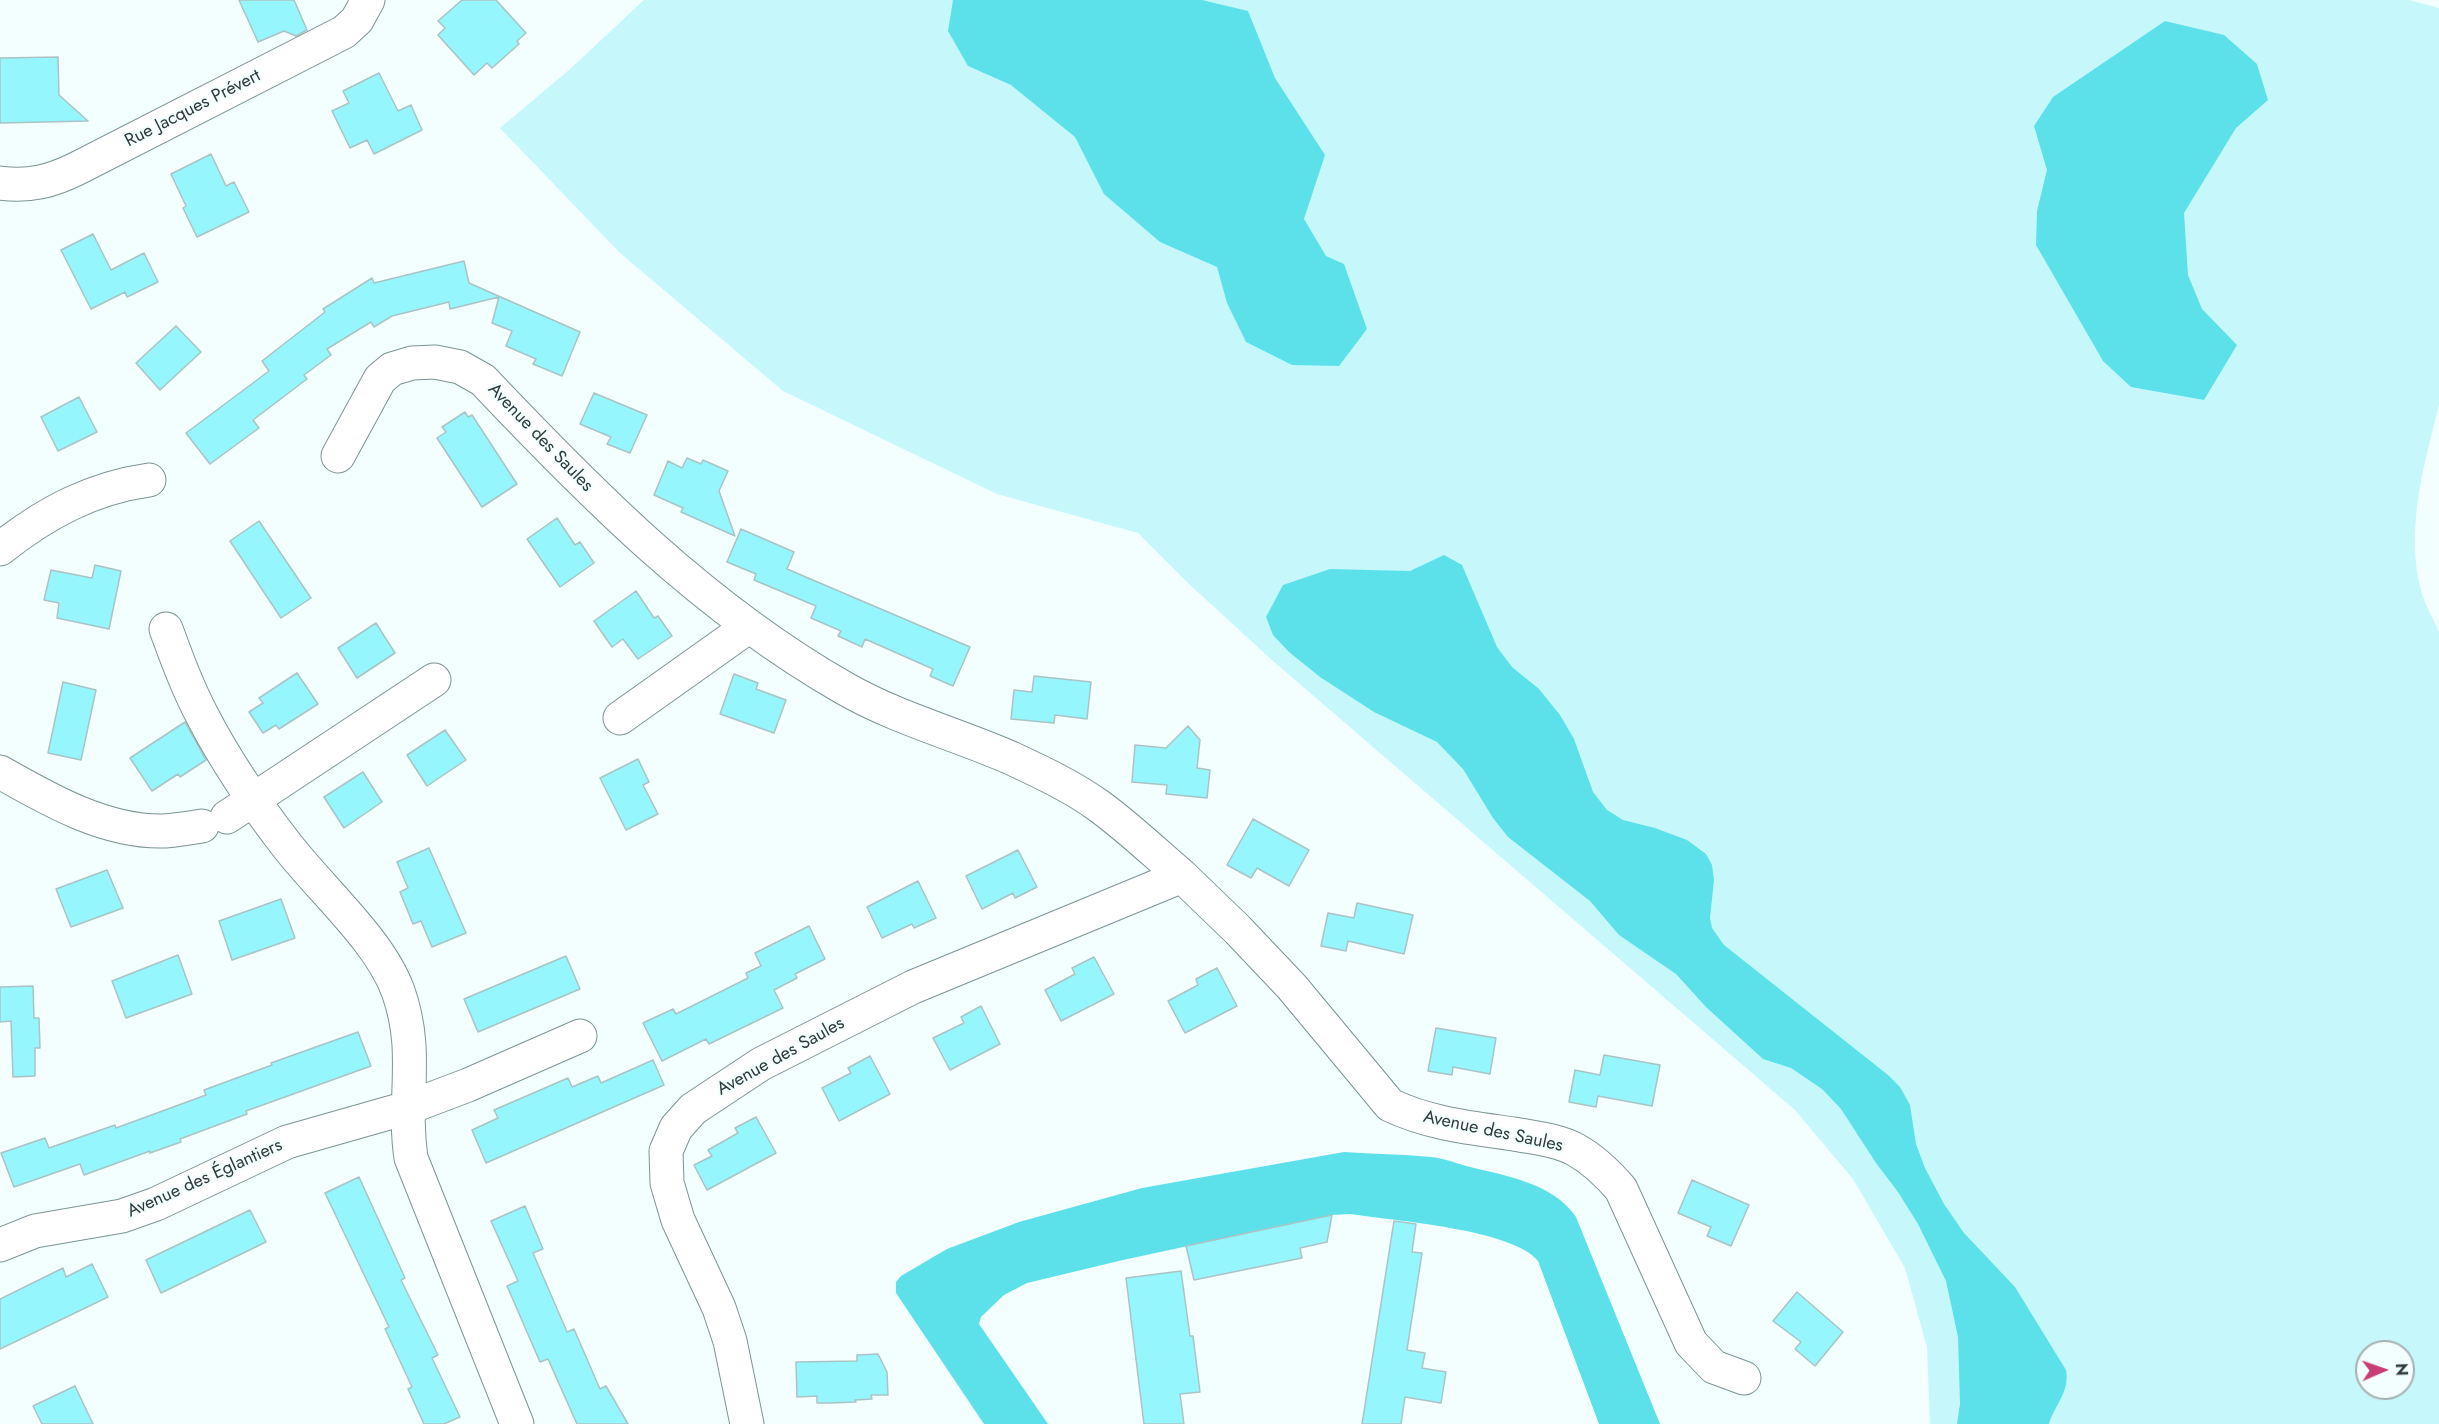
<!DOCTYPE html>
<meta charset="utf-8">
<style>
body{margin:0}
#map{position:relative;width:2439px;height:1424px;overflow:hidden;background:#f3fefe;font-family:Jost,sans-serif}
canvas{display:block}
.north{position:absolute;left:2355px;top:1340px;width:60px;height:60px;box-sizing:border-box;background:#f3fefe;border:2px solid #a5b0b0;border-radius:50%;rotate:88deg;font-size:16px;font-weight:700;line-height:24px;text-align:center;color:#2f3a3b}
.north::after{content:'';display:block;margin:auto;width:21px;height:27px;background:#c93e75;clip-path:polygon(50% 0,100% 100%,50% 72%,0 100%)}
</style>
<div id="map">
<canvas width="2439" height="1424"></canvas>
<div class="north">N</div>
</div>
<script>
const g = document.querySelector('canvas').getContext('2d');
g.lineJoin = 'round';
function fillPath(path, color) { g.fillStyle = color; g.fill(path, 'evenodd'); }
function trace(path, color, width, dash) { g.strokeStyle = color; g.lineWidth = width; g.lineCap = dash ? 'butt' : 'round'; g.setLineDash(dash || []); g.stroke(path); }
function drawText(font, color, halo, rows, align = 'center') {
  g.font = font + ' Jost,sans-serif'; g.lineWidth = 4.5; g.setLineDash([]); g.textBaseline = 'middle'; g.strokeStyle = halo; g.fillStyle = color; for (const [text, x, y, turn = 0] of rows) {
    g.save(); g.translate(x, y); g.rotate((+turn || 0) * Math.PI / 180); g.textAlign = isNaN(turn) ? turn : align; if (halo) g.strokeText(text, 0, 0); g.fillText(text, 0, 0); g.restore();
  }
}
fillPath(new Path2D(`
 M 644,0 L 2409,0 L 2439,8 L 2439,405 C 2424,465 2404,532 2422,594 C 2426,607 2434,620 2439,632 L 2439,1424 L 1930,1424 L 1927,1347 L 1905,1268 L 1853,1179 L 1795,1110 L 1273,661 L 1188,583 L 1138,533 L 997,494 L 783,391 L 619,252 L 500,128 L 569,70 ZM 2367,1352 L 2403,1352 L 2403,1388 L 2367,1388 Z`), '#c6f8fb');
fillPath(new Path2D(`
 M 953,0 L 1202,0 L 1248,11 L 1275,78 L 1325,155 L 1304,219 L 1326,256 L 1344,264 L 1367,329 L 1339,366 L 1292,365 L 1246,342 L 1227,303 L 1217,267 L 1160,242 L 1104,194 L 1075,137 L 1011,85 L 968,66 L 948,31 Z
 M 2165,21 L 2224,35 L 2257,64 L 2268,100 L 2236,128 L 2184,213 L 2188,275 L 2202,309 L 2237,345 L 2204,400 L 2131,387 L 2103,361 L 2036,245 L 2037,211 L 2047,170 L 2034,126 L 2053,97 Z
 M 1444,555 L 1462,565 L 1497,647 L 1512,667 L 1539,689 L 1560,715 L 1574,739 L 1593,792 L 1607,810 L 1623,820 L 1655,828 L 1687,840 L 1706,854 L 1712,865 L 1714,880 L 1710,918 L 1712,928 L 1724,945 L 1888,1075 L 1900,1087 L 1910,1105 L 1916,1144 L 1925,1168 L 1944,1204 L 1964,1233 L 2015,1287 L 2066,1370 C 2070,1392 2055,1404 2049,1424 L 1957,1424 L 1960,1404 L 1958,1337 L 1946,1281 L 1918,1224 L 1898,1192 L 1876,1163 L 1841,1109 L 1822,1089 L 1791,1068 L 1763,1059 L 1706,1007 L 1676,974 L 1619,935 L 1590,901 L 1508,837 L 1493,818 L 1463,769 L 1437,742 L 1374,712 L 1320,677 L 1289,652 L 1273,635 L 1266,617 L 1283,585 L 1330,569 L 1410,571 Z
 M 1344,1152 C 1373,1154 1402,1154 1431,1157 C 1443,1158 1455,1163 1466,1166 C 1503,1175 1554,1183 1576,1217 L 1660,1424 L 1599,1424 L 1538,1261 C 1513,1229 1394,1221 1351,1214 L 1332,1215 L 1123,1260 L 1027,1283 L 1004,1295 L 981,1317 L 979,1324 L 1048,1424 L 984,1424 L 896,1293 L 896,1282 L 901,1276 L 947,1249 L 1019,1222 L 1142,1188 Z`), '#5ce1eb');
const building = new Path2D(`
 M 239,0 L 294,0 L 307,30 L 296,36 L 284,31 L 258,42 Z
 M 462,0 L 496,0 L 526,33 L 517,41 L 519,44 L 492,68 L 487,63 L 474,75 L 438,35 L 445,28 L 438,21 Z
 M 58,57 L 59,95 L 88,121 L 0,123 L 0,58 Z
 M 379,73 L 398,111 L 411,105 L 422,130 L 374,154 L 367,140 L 350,148 L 332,111 L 349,103 L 343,91 Z
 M 211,154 L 226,186 L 234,182 L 249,212 L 197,237 L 183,208 L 186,206 L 171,174 Z
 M 93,234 L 111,270 L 144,253 L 158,282 L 127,297 L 125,292 L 91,309 L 61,250 Z
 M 464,261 L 469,283 L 580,332 L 562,376 L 533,364 L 536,359 L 506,346 L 512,331 L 492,323 L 499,297 L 450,309 L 449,302 L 392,316 L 374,327 L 371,322 L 327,349 L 331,355 L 304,375 L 307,379 L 253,420 L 259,428 L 210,464 L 186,433 L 269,371 L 262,361 L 325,312 L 323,309 L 372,278 L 374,283 Z
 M 176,326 L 201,352 L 160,390 L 136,363 Z
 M 594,393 L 647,415 L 630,453 L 607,444 L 611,437 L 580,424 Z
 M 79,397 L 97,432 L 58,451 L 41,417 Z
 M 465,412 L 468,417 L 472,415 L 517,484 L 482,507 L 437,438 L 446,432 L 442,427 Z
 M 687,458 L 701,464 L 703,460 L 728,471 L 719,491 L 735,536 L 681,512 L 683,508 L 654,495 L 668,461 L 682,468 Z
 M 557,518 L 575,545 L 580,542 L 594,563 L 560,587 L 527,539 Z
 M 259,521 L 311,598 L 281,618 L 230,541 Z
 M 741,529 L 794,552 L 787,569 L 970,647 L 953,686 L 930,676 L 933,669 L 865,639 L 862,647 L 838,636 L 841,631 L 811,618 L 816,606 L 754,580 L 756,574 L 727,562 Z
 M 95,565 L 121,571 L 109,629 L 57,618 L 59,603 L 44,600 L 51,570 L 92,578 Z
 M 636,591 L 654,618 L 658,616 L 672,636 L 638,659 L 623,639 L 612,647 L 594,621 Z
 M 376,623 L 395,653 L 357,678 L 338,648 Z
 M 297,673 L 318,704 L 279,729 L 276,725 L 263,733 L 249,712 L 263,703 L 259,698 Z
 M 734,674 L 758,683 L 756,689 L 786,700 L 774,733 L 720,714 Z
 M 1034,676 L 1091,682 L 1087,719 L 1055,715 L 1054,723 L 1011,719 L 1014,690 L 1032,692 Z
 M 63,682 L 96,690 L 81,760 L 48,753 Z
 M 185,722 L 206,760 L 180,777 L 178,774 L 152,791 L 130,758 Z
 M 1188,726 L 1200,740 L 1197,768 L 1210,770 L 1207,798 L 1166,794 L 1167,785 L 1132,782 L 1135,745 L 1166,748 Z
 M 445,730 L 466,760 L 427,786 L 407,755 Z
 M 638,759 L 649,782 L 643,785 L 658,814 L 626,830 L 600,778 Z
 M 363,772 L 382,802 L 344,828 L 324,797 Z
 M 1253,819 L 1309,850 L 1289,886 L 1257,868 L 1251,878 L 1227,865 Z
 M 429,848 L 466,933 L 432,947 L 421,921 L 413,924 L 400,892 L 408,888 L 397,862 Z
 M 1018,850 L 1037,887 L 1015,898 L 1013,893 L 982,909 L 966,876 Z
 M 107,870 L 123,908 L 71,927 L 56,889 Z
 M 918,881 L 936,918 L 914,928 L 912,924 L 882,938 L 867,907 Z
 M 281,899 L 295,938 L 232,960 L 219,921 Z
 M 1357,903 L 1413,915 L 1404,954 L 1348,941 L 1346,951 L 1321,946 L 1328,913 L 1354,918 Z
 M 809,926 L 825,959 L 795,974 L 797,978 L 774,990 L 783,1008 L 709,1044 L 706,1039 L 662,1061 L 643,1023 L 673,1009 L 676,1014 L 748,978 L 746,973 L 761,966 L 755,953 Z
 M 178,955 L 192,994 L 126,1018 L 112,981 Z
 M 566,956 L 580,989 L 478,1032 L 464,999 Z
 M 1094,957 L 1114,994 L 1061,1021 L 1045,990 L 1075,974 L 1072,968 Z
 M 1217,968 L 1237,1006 L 1185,1033 L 1168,1001 L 1198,985 L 1196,979 Z
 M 33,986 L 34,1018 L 39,1018 L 40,1048 L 35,1048 L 35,1076 L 13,1077 L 11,1021 L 0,1022 L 0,987 Z
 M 981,1006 L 1000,1044 L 950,1070 L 933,1038 L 964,1023 L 961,1017 Z
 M 1436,1028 L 1496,1038 L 1490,1074 L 1453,1067 L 1452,1075 L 1428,1071 Z
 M 358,1032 L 371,1066 L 246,1111 L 247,1114 L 180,1139 L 181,1142 L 150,1153 L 150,1151 L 84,1175 L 80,1164 L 14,1187 L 1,1153 L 45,1138 L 49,1148 L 115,1125 L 116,1128 L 206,1095 L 204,1090 L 272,1065 L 271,1063 Z
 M 1604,1055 L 1660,1065 L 1652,1106 L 1598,1096 L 1596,1107 L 1569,1102 L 1575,1070 L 1600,1075 Z
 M 870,1056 L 890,1094 L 839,1121 L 822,1088 L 851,1073 L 848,1068 Z
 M 653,1060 L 664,1085 L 486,1163 L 472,1130 L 498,1118 L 494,1110 L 568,1078 L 572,1087 L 598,1076 L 601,1083 Z
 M 756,1117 L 776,1153 L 707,1190 L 694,1165 L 712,1156 L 708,1150 L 738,1133 L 735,1128 Z
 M 359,1177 L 405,1278 L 401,1280 L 438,1355 L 432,1358 L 460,1417 L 444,1424 L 424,1424 L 408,1389 L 412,1387 L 385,1329 L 389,1327 L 325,1193 Z
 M 1692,1180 L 1749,1205 L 1731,1246 L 1707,1236 L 1711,1227 L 1678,1213 Z
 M 525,1206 L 543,1249 L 533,1253 L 567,1332 L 574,1329 L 600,1389 L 606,1386 L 628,1424 L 577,1424 L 548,1359 L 540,1362 L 507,1286 L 518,1281 L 491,1221 Z
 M 250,1210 L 266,1242 L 161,1293 L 146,1260 Z
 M 1332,1215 L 1327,1242 L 1300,1248 L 1302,1258 L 1194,1280 L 1186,1246 Z
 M 1394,1221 L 1416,1224 L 1412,1252 L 1422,1253 L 1407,1350 L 1425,1353 L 1422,1368 L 1446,1372 L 1441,1403 L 1405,1397 L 1401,1424 L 1362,1424 Z
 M 92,1264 L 108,1297 L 0,1349 L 0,1299 L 63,1268 L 66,1277 Z
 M 1181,1271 L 1190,1336 L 1193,1336 L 1200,1392 L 1180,1394 L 1184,1424 L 1144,1424 L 1126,1278 Z
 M 1797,1292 L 1843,1332 L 1815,1366 L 1795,1349 L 1801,1342 L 1773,1321 Z
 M 878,1354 L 887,1372 L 888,1395 L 871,1395 L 872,1399 L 855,1400 L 856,1402 L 830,1403 L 817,1403 L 817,1396 L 797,1397 L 796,1362 L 857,1361 L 857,1355 Z
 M 75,1386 L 93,1424 L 42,1424 L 33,1406 Z`);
fillPath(building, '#95f6fd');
trace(building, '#aac4c6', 1.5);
const minor = new Path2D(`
 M 0,183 C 30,187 52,181 78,168 L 344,32 L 357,20 L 368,0
 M 338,456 L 380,379 L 392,369 L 412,363 L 435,362 L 460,367 L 483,380 C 593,496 704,608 844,688 C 896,718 956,734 1011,758 C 1041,772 1073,787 1099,806 C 1128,827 1155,853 1182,876
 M 0,549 C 45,513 92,488 149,480
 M 166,629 C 177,659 188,689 203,717 C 224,758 257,807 285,843 C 319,888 379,939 398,991 C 420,1052 402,1099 411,1158 L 517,1424
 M 620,718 L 748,627
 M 0,772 C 49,800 107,833 165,831 C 177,830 190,828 202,826
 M 227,817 L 434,680
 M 0,1245 L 35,1231 L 122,1216 L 156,1204 L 287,1142 L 410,1107 L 468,1085 L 580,1036
 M 747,1424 L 730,1341 L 719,1308 L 678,1220 L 667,1183 L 666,1151 L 676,1128 L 693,1109 L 761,1064 L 913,987 L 1182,876 L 1238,930 L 1292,987 L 1390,1105 C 1430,1124 1472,1128 1514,1134 C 1535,1138 1558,1140 1576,1150 C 1594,1160 1608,1174 1621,1189 L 1691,1343 L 1714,1367 L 1744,1378`);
trace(minor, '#7b9496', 35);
trace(minor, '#fff', 33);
drawText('18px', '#2f3a3b', '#f3fefe', [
 ["Rue Jacques Prévert",193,109,-27],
 ["Avenue des Saules",540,438,46],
 ["Avenue des Saules",781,1057,-29],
 ["Avenue des Saules",1493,1132,12],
 ["Avenue des Églantiers",205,1179,-24]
]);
</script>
